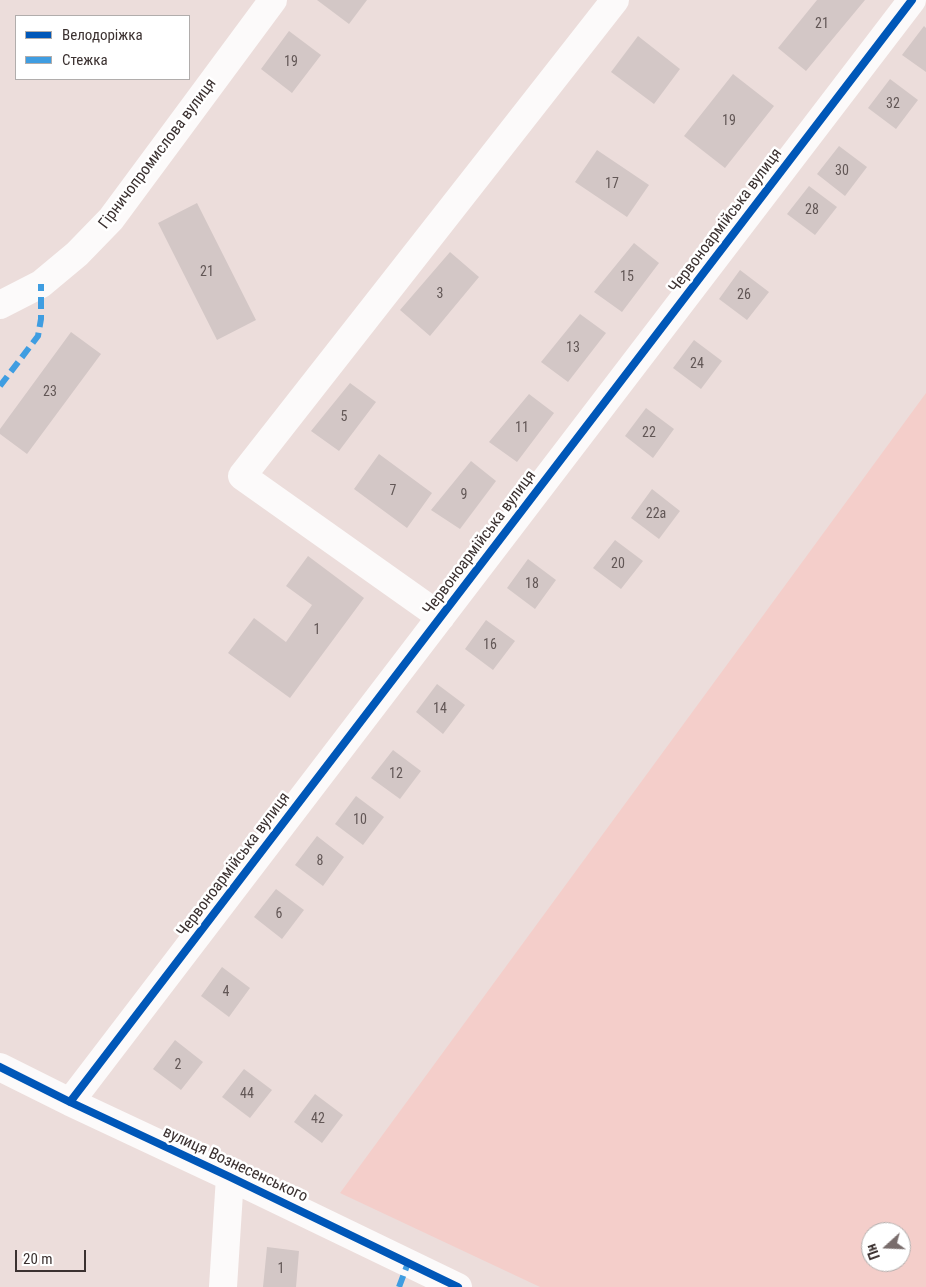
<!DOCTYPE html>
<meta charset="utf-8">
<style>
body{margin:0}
#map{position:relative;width:926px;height:1287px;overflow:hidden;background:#ecdddb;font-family:"Roboto Condensed",sans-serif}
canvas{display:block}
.legend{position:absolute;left:15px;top:15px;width:175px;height:65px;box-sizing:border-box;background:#fff;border:1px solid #b1adac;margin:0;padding:6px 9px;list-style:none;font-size:15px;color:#3b3130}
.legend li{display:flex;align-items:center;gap:10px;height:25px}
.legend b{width:25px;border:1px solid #b1adac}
.north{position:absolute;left:861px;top:1222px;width:50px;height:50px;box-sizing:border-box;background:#fff;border:1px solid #b1adac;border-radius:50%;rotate:250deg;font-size:14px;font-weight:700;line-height:20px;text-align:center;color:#3b3130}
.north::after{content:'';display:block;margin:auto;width:18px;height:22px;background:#796d6c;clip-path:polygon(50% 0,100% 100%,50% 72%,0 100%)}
.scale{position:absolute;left:15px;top:1250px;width:71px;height:22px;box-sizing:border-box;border:2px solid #3b3130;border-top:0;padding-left:6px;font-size:15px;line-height:18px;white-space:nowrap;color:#3b3130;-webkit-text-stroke:4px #fff;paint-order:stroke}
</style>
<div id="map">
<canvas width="926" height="1287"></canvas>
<ul class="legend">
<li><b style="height:6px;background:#0057b8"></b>Велодоріжка</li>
<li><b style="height:6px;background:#3f9de1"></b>Стежка</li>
</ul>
<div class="north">Пн</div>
<div class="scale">20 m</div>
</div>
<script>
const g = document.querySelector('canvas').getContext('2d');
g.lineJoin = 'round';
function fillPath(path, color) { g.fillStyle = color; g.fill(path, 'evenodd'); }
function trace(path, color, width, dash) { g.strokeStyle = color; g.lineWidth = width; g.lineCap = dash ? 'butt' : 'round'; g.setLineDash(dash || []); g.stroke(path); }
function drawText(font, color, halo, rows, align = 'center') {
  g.font = font + ' "Roboto Condensed",sans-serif'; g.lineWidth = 5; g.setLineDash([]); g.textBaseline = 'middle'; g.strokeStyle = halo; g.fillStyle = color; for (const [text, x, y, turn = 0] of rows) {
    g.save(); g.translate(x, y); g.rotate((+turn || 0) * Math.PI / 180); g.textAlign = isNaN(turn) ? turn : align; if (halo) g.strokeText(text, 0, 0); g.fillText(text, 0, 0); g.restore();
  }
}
fillPath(new Path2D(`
 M 926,393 L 926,1287 L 540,1287 L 340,1193 ZM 871,1232 L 901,1232 L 901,1262 L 871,1262 Z`), '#f4ceca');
fillPath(new Path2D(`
 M 317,0 L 367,0 L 349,24 Z
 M 817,0 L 865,0 L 806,71 L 778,48 Z
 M 924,26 L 926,28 L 926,72 L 902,55 Z
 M 289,31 L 321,55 L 292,93 L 261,69 Z
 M 638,36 L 680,69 L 654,104 L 611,72 Z
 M 733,74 L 774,106 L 725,168 L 684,136 Z
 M 890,79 L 918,100 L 896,129 L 868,108 Z
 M 839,146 L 867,167 L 845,196 L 817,174 Z
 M 597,150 L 649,185 L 627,217 L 575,182 Z
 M 809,186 L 837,207 L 815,235 L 787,214 Z
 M 197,203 L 256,320 L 217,340 L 158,223 Z
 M 634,243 L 659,263 L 622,312 L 594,292 Z
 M 450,252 L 479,277 L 430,336 L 400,310 Z
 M 740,270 L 769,292 L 747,320 L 719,299 Z
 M 580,314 L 606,333 L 568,382 L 541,362 Z
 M 71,332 L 101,354 L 27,454 L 0,434 L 0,429 Z
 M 694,340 L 722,361 L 701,389 L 673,368 Z
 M 350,383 L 376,402 L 339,451 L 311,431 Z
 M 529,394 L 554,413 L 517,462 L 489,442 Z
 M 646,408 L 674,429 L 653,458 L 625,436 Z
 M 379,454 L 432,493 L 407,528 L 354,489 Z
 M 471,461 L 496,481 L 460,529 L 431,510 Z
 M 652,489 L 680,511 L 659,539 L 631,518 Z
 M 615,540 L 643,561 L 621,589 L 593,568 Z
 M 308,556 L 364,598 L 290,698 L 228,653 L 254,618 L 286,642 L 312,605 L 286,586 Z
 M 528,559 L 556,580 L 535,609 L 507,588 Z
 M 486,620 L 515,641 L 493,670 L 465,649 Z
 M 437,684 L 465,705 L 443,734 L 416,712 Z
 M 393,750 L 421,771 L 400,799 L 371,778 Z
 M 356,796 L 384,817 L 363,845 L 335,824 Z
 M 317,836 L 344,857 L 323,886 L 295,865 Z
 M 276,889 L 304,910 L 282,939 L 254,917 Z
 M 222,967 L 250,988 L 229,1017 L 201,996 Z
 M 175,1040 L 203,1062 L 181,1090 L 153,1069 Z
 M 244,1069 L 272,1090 L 250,1118 L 222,1097 Z
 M 315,1094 L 343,1115 L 322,1143 L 294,1122 Z
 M 267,1247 L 299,1251 L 296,1287 L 263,1287 Z`), '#d3c7c6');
trace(new Path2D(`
 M 0,305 L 41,284 L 77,254 L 111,219 L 273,0
 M 441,617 L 242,476 L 615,0
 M 0,1067 L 70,1102 L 230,1177 L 458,1287
 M 70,1102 L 912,0
 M 223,1287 L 230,1177`), '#fcfafa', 28);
trace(new Path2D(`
 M 0,386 L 38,336 L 41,319 L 41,284
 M 399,1287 L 408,1263`), '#3f9de1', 6, [12, 6]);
trace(new Path2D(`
 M 0,1067 L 70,1102 L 230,1177 L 458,1287
 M 70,1102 L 912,0`), '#0057b8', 8);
drawText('14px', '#625756', null, [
 ["21",822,24],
 ["19",291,62],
 ["32",893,104],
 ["19",729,121],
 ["30",842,171],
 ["17",612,184],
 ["28",812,210],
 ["21",207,272],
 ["15",627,277],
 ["3",440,294],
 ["26",744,295],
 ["13",573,348],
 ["24",697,364],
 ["23",50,392],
 ["5",344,417],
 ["11",522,428],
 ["22",649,433],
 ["7",393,491],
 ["9",464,495],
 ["22а",656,514],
 ["20",618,564],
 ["18",532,584],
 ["1",317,630],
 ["16",490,645],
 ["14",440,709],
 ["12",396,774],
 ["10",360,820],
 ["8",320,861],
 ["6",279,914],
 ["4",226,992],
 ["2",178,1065],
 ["44",247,1094],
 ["42",318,1119],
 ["1",281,1269]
]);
drawText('16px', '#3b3130', '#fff', [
 ["Гірничопромислова вулиця",158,154,-53],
 ["Червоноармійська вулиця",726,221,-53],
 ["Червоноармійська вулиця",480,543,-53],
 ["Червоноармійська вулиця",234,865,-53],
 ["вулиця Вознесенського",235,1165,25]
]);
</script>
